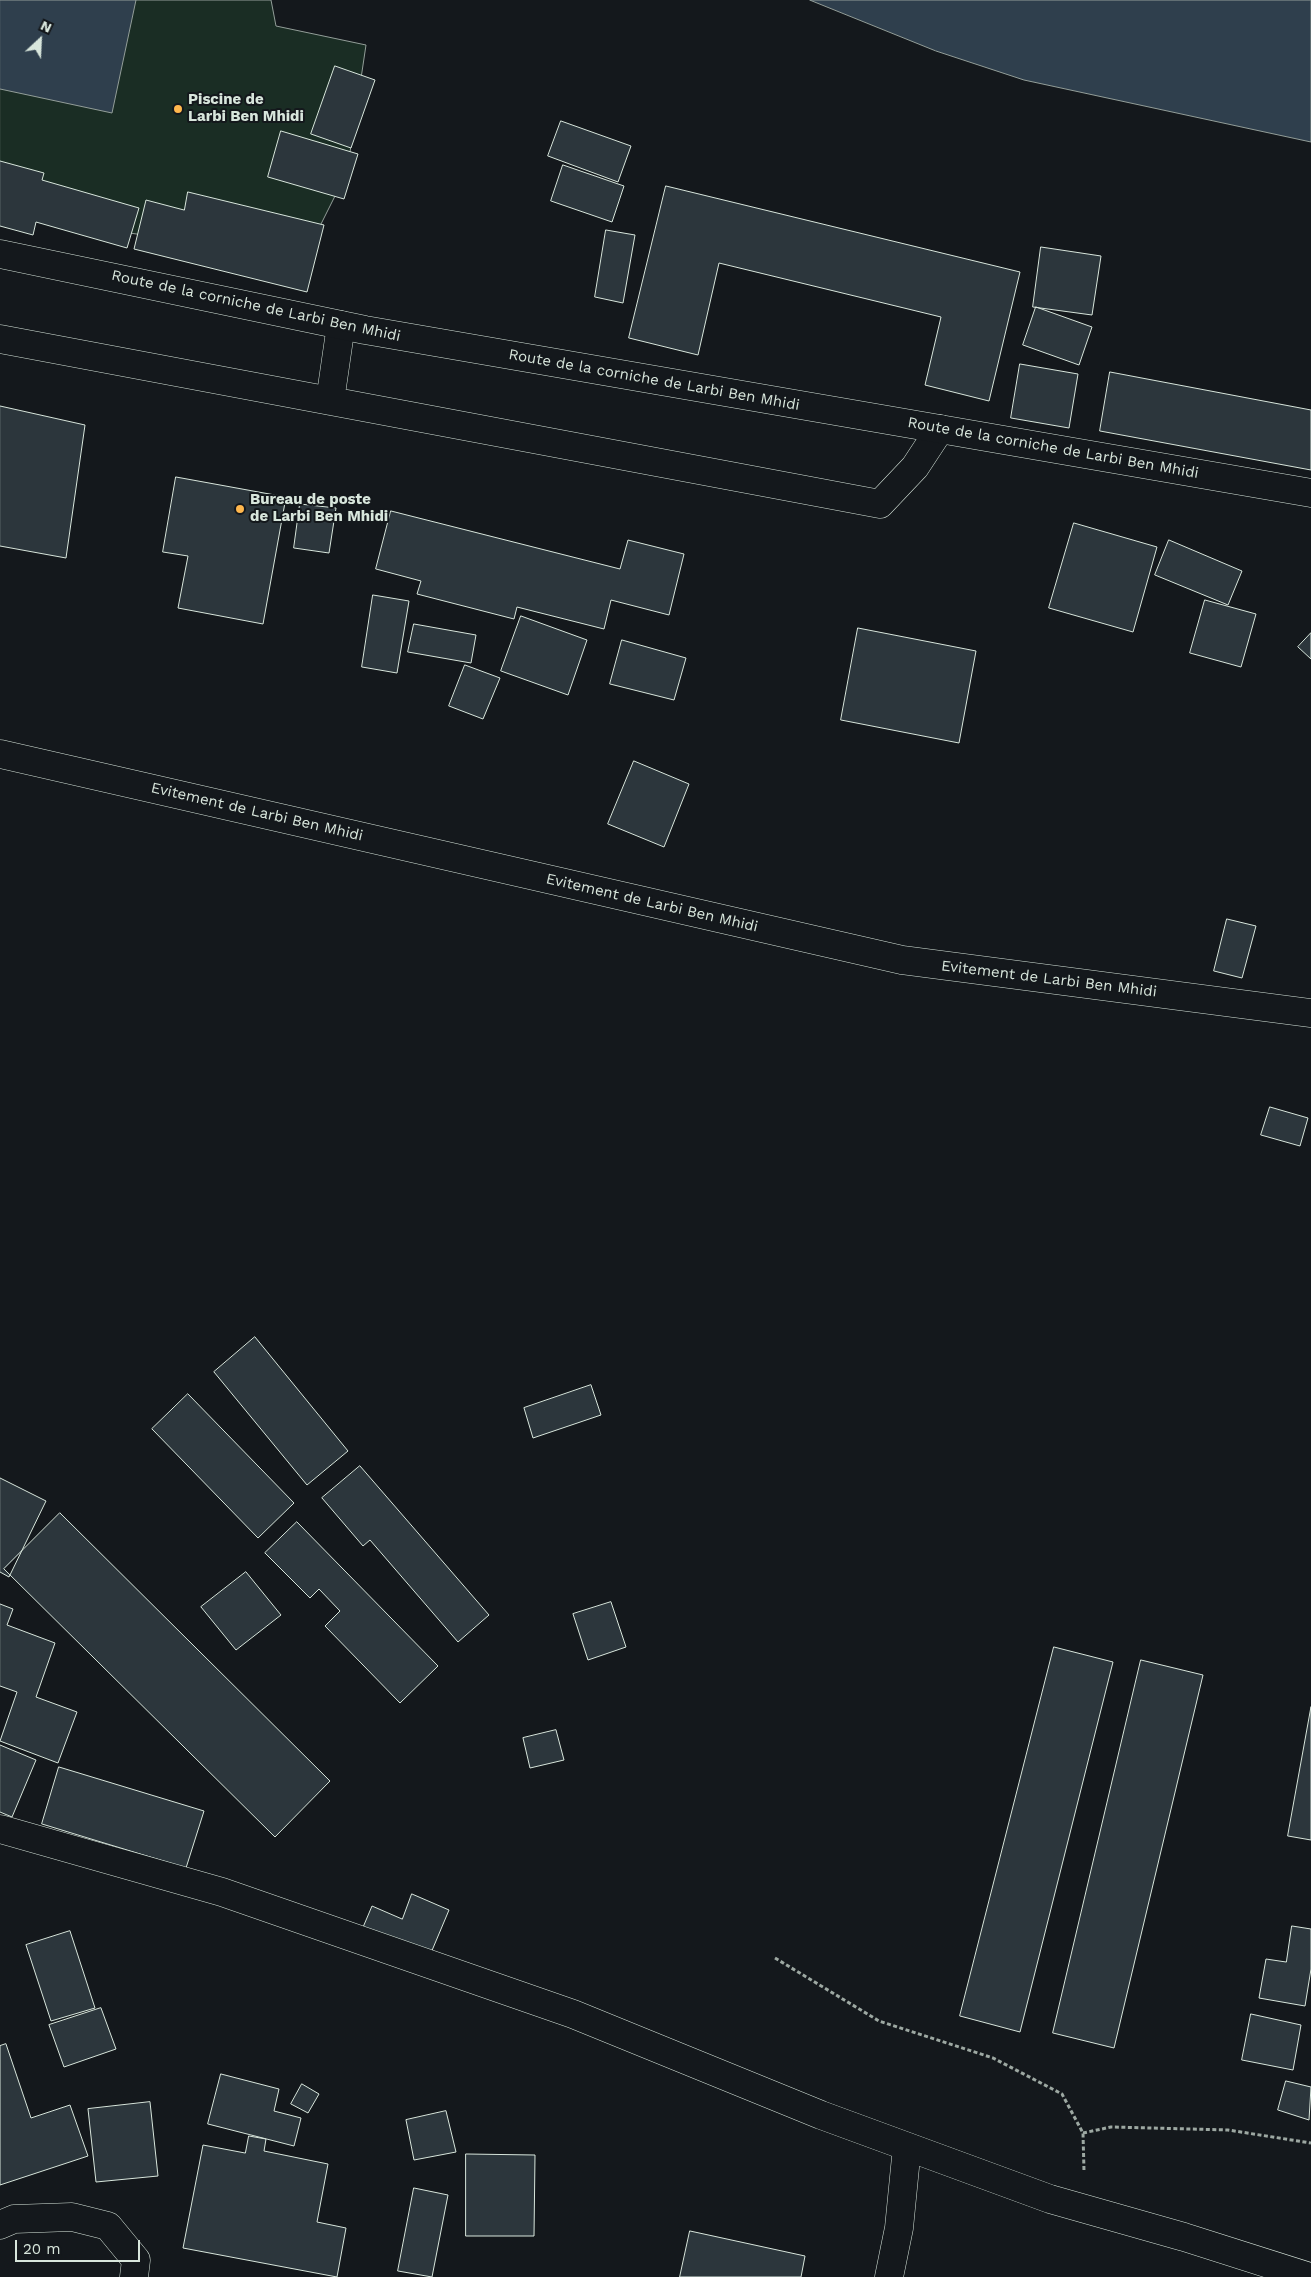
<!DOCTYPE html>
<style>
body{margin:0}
#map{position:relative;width:1311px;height:2277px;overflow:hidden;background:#14181c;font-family:"Work Sans",sans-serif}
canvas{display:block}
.north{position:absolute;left:15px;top:15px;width:50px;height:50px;-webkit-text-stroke:4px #14181c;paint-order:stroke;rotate:25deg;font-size:14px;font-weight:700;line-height:20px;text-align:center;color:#d8e6dc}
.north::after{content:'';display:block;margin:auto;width:18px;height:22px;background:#d8e6dc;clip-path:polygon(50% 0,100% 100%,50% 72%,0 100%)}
.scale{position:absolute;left:15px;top:2240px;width:125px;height:22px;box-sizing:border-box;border:2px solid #d8e6dc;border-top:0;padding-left:6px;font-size:15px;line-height:18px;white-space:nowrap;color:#d8e6dc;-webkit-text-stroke:4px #14181c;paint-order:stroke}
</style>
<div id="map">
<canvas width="1311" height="2277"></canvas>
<div class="north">N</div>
<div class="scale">20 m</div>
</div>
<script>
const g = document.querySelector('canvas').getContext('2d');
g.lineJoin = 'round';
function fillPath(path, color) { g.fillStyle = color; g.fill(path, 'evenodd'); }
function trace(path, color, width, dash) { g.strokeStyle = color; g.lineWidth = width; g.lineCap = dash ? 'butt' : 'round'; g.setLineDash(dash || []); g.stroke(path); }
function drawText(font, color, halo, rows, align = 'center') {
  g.font = font + ' "Work Sans",sans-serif'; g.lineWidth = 4; g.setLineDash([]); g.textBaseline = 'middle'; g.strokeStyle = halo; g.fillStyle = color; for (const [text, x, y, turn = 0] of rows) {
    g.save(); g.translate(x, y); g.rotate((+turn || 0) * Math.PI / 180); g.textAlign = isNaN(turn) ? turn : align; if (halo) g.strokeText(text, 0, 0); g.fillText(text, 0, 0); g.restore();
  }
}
const green = new Path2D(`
 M 0,0 L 271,0 L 276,26 L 366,45 L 347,172 L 311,244 L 235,248 L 52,222 L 0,211 Z`);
fillPath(green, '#1a2d24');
trace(green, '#939e99', 1);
const water = new Path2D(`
 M 0,0 L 136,0 L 112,113 L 0,89 Z
 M 810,0 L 1311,0 L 1311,142 L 1024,80 L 936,51 Z`);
fillPath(water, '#2f3f4d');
trace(water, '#939e99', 1);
const building = new Path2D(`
 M 335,66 L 375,80 L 351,148 L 311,134 Z
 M 561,121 L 631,146 L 618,182 L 548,156 Z
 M 281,131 L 358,154 L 344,199 L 268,177 Z
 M 0,161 L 44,173 L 42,180 L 139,208 L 127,248 L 36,222 L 33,235 L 0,226 Z
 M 563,165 L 624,186 L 612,222 L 551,201 Z
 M 666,186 L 1020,272 L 989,401 L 925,385 L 941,317 L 719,263 L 698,355 L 629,338 Z
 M 188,192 L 324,225 L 307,292 L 134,249 L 146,200 L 184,210 Z
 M 606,230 L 635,235 L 623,303 L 595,297 Z
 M 1041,247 L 1101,256 L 1092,315 L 1033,307 Z
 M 1036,307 L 1092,327 L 1079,365 L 1023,345 Z
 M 1020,364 L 1078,374 L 1069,428 L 1011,418 Z
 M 1110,372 L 1311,410 L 1311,470 L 1100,431 Z
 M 0,406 L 85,425 L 66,558 L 0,546 Z
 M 176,477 L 286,497 L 263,624 L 178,608 L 188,556 L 163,552 Z
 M 300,504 L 336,508 L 329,553 L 294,548 Z
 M 391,511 L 620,569 L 628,540 L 684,554 L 669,615 L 611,600 L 604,629 L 517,607 L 514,619 L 417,594 L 421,581 L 376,569 Z
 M 1074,523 L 1157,547 L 1133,632 L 1049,608 Z
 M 1169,540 L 1242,571 L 1228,605 L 1155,575 Z
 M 373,595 L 409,601 L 397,673 L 362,667 Z
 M 1205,600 L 1256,614 L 1241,667 L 1190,653 Z
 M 521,616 L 587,640 L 568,695 L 501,671 Z
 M 414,624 L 476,635 L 471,663 L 408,652 Z
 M 858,628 L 976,651 L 959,743 L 841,720 Z
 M 1311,633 L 1311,659 L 1298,647 Z
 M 622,640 L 686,658 L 674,700 L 610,684 Z
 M 465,665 L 500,678 L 483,719 L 449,706 Z
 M 634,761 L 689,784 L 664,847 L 608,824 Z
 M 1227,919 L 1256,926 L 1242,978 L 1214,971 Z
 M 1270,1107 L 1308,1118 L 1300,1146 L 1261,1135 Z
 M 255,1337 L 348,1451 L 307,1485 L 214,1372 Z
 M 591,1385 L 601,1415 L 533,1438 L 524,1408 Z
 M 188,1394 L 294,1503 L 258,1538 L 152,1429 Z
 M 360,1466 L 489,1615 L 458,1642 L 370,1540 L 363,1546 L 322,1498 Z
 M 0,1478 L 46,1501 L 9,1577 L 0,1572 Z
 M 60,1513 L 330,1781 L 275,1837 L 4,1569 Z
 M 297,1522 L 438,1666 L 400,1703 L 325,1626 L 340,1611 L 319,1589 L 310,1598 L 265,1553 Z
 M 246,1572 L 281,1615 L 236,1650 L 201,1607 Z
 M 611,1602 L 626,1647 L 588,1660 L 573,1614 Z
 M 0,1604 L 13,1609 L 7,1625 L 55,1643 L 36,1697 L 77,1712 L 58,1763 L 0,1741 L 17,1692 L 0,1686 Z
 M 1054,1647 L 1113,1662 L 1020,2032 L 960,2016 Z
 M 1141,1660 L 1203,1675 L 1114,2048 L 1053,2033 Z
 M 1311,1707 L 1311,1840 L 1288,1836 Z
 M 556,1730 L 564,1760 L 530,1768 L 523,1738 Z
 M 0,1745 L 36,1760 L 12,1817 L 0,1812 Z
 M 59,1767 L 204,1811 L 186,1868 L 42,1824 Z
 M 412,1894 L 449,1910 L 428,1960 L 361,1932 L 372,1906 L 402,1919 Z
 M 1292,1926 L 1311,1929 L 1311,1969 L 1305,2006 L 1259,1998 L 1266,1959 L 1286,1962 Z
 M 70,1931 L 95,2008 L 51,2021 L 26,1945 Z
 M 101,2008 L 116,2049 L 64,2067 L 49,2025 Z
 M 1251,2014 L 1301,2025 L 1293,2070 L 1242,2060 Z
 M 6,2044 L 31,2118 L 70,2105 L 88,2156 L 0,2185 L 0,2046 Z
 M 221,2074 L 279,2089 L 274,2111 L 301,2118 L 294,2146 L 208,2124 Z
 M 1286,2081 L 1311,2087 L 1309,2120 L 1278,2110 Z
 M 302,2084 L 319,2094 L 308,2113 L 291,2104 Z
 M 150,2102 L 158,2176 L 96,2182 L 88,2109 Z
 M 446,2111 L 456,2152 L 414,2160 L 406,2120 Z
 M 249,2136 L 266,2139 L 264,2151 L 328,2164 L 317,2222 L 346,2228 L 337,2277 L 183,2248 L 203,2145 L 245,2153 Z
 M 466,2154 L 535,2155 L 534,2236 L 466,2236 Z
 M 414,2188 L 448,2195 L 432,2277 L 398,2271 Z
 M 690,2231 L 805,2256 L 801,2277 L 680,2277 Z`);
fillPath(building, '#2c363c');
trace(building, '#d8e6dc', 1);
const minor = new Path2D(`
 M 0,339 L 880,504 L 915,467 L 940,429
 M 330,401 L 341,325
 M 0,754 L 902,960 L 1311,1013
 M 0,1829 L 222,1892 L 573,2014 L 821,2115 L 1050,2199 L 1184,2237 L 1310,2277
 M 0,2225 L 14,2219 L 72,2217 L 108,2226 L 136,2260 L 134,2277
 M 889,2277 L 899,2228 L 907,2147`);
const major = new Path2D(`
 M 0,254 L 365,330 L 1311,493`);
trace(minor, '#d8e6dc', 29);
trace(major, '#d8e6dc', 29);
trace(new Path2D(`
 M 775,1958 L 879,2021 L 993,2058 L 1062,2094 L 1083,2133 L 1084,2171
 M 1083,2133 L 1111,2127 L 1228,2130 L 1311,2143`), '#9da8a2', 3, [4, 2.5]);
trace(minor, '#14181c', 28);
trace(major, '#14181c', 28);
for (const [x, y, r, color] of [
 [178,109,5,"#ffb74d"],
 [240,509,5,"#ffb74d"]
]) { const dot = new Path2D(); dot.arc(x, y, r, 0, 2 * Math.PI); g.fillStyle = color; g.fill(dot); trace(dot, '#14181c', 2); }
drawText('bold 15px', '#d8e6dc', '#14181c', [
 ["Piscine de",188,100],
 ["Larbi Ben Mhidi",188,117],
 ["Bureau de poste",250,500],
 ["de Larbi Ben Mhidi",250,517]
], 'left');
drawText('15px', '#d8e6dc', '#14181c', [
 ["Route de la corniche de Larbi Ben Mhidi",256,306,12],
 ["Route de la corniche de Larbi Ben Mhidi",654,380,10],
 ["Route de la corniche de Larbi Ben Mhidi",1053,448,10],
 ["Evitement de Larbi Ben Mhidi",257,812,13],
 ["Evitement de Larbi Ben Mhidi",652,903,13],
 ["Evitement de Larbi Ben Mhidi",1049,979,7]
]);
</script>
